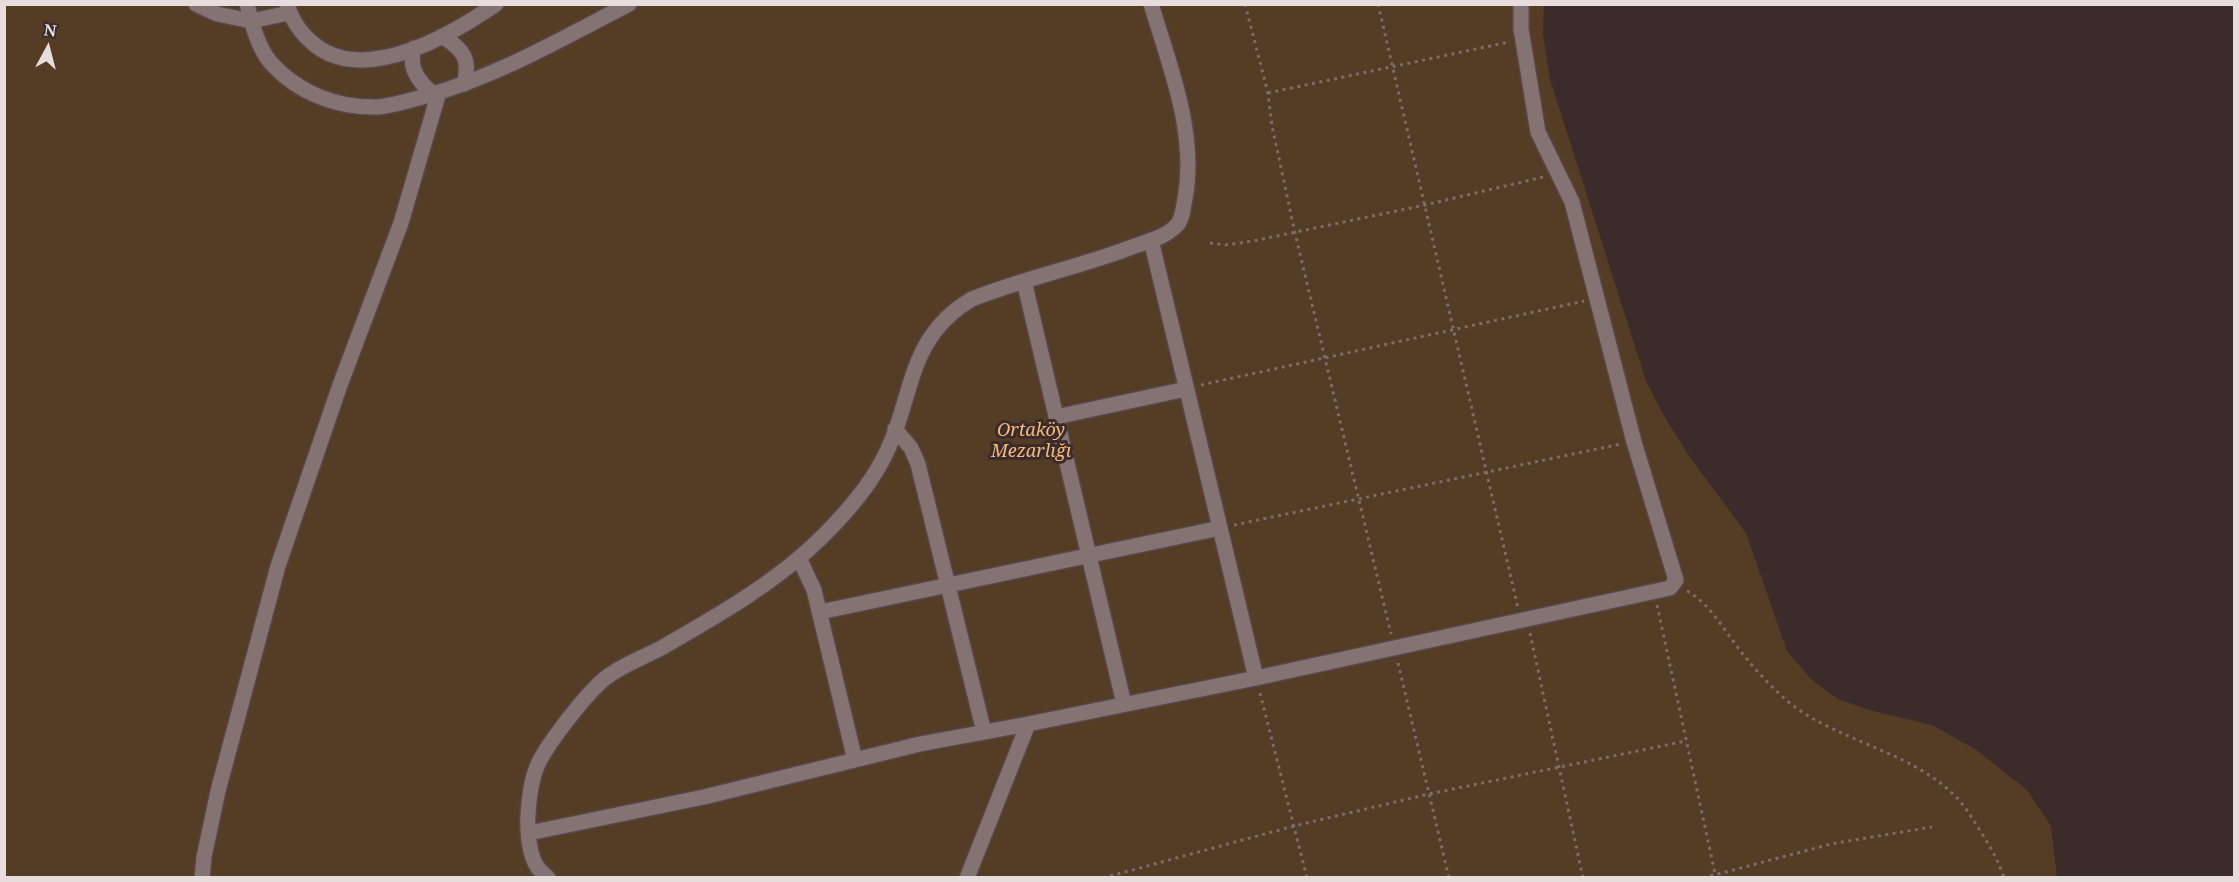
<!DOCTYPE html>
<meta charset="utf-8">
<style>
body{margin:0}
#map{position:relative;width:2239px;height:882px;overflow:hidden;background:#3b2b2b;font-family:"Noto Serif",serif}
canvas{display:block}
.frame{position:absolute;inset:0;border:6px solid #e8dddd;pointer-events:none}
.north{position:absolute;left:18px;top:18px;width:60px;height:60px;-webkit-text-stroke:4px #3b2b2b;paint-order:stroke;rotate:7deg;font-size:16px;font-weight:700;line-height:24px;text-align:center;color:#e8dddd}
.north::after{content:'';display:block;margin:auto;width:21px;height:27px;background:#e8dddd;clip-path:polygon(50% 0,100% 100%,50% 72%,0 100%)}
</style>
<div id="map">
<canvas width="2239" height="882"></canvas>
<div class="frame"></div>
<div class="north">N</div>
</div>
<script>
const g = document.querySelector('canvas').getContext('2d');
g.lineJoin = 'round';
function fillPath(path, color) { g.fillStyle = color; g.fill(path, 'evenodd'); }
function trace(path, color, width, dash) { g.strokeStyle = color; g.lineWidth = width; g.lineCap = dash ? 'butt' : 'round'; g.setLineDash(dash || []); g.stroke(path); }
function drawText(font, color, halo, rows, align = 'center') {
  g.font = font + ' "Noto Serif",serif'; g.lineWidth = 6; g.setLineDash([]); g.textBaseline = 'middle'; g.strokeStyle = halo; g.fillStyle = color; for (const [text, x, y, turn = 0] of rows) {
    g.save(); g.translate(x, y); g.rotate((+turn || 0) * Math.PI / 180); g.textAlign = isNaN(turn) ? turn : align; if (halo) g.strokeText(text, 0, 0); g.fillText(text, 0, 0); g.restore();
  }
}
fillPath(new Path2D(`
 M 5,4 L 1544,5 L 1543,34 L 1550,79 L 1646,381 L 1663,414 L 1689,456 L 1746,533 L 1787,651 L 1812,680 L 1838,699 L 1869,710 L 1932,725 L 1975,749 L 2027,790 L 2051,826 L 2057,877 L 5,878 Z`), '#543d24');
const minor = new Path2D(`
 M 196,4 L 217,14 L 251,21 L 289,13
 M 247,4 C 252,24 258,48 271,63 C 298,93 337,108 377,107 C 393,106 410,100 426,96 C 498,76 563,38 629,4
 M 287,4 C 292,21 301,34 315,45 C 366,85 451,35 496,4
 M 442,36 C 463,49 471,59 464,84
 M 414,48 C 408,68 418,81 433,94
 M 1151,240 L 1256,678
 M 1024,281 L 1124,704
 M 1056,417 L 1186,389
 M 895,429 L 911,448 L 918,464 L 984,732
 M 799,558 L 814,590 L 855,760
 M 820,612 L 1220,528
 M 529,833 L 704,797 L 920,744 L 1028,724 L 1256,678 L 1670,588 L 1676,580 L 1634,442 L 1572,202 L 1538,132 L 1521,29 L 1521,4
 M 202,878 L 204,857 L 218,791 L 278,566 L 340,385 L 401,223 L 439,92
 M 548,878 C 545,875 541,872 538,868 C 529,856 527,830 528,815 C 529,798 531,778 539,762 C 551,739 584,697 603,680 C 621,665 643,658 663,647 C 719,615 777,582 823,536 C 845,514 868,488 882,461 C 915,400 904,339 972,299 C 1025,278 1080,267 1132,247 C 1147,242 1166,237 1177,225 C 1183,218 1183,208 1185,199 C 1197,133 1170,67 1151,4
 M 967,878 L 1028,724`);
trace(minor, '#554848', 18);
trace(new Path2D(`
 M 1245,4 L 1268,93 L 1272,126 L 1295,233 L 1391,634
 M 1378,4 L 1518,608
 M 1268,93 L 1509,42
 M 1210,243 L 1225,245 L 1253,241 L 1425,205 L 1543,177
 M 1201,385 L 1584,301
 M 1234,525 L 1621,444
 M 1687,591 C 1709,603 1721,626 1736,645 C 1750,664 1767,683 1785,699 C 1834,741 1904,748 1952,793 C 1963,803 1971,816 1979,829 C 1989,845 1998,859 2004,878
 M 1657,605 L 1716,878
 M 1530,633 L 1583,878
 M 1398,663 L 1449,878
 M 1260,693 L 1307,878
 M 1103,878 L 1294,826 L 1429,794 L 1686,741
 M 1703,878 L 1831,844 L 1932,827`), '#7b6d6d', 3, [3, 4.5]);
trace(minor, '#857272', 15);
drawText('italic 18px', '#f5ba7c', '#3b2b2b', [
 ["Ortaköy",1031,431],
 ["Mezarlığı",1031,452]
]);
</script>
